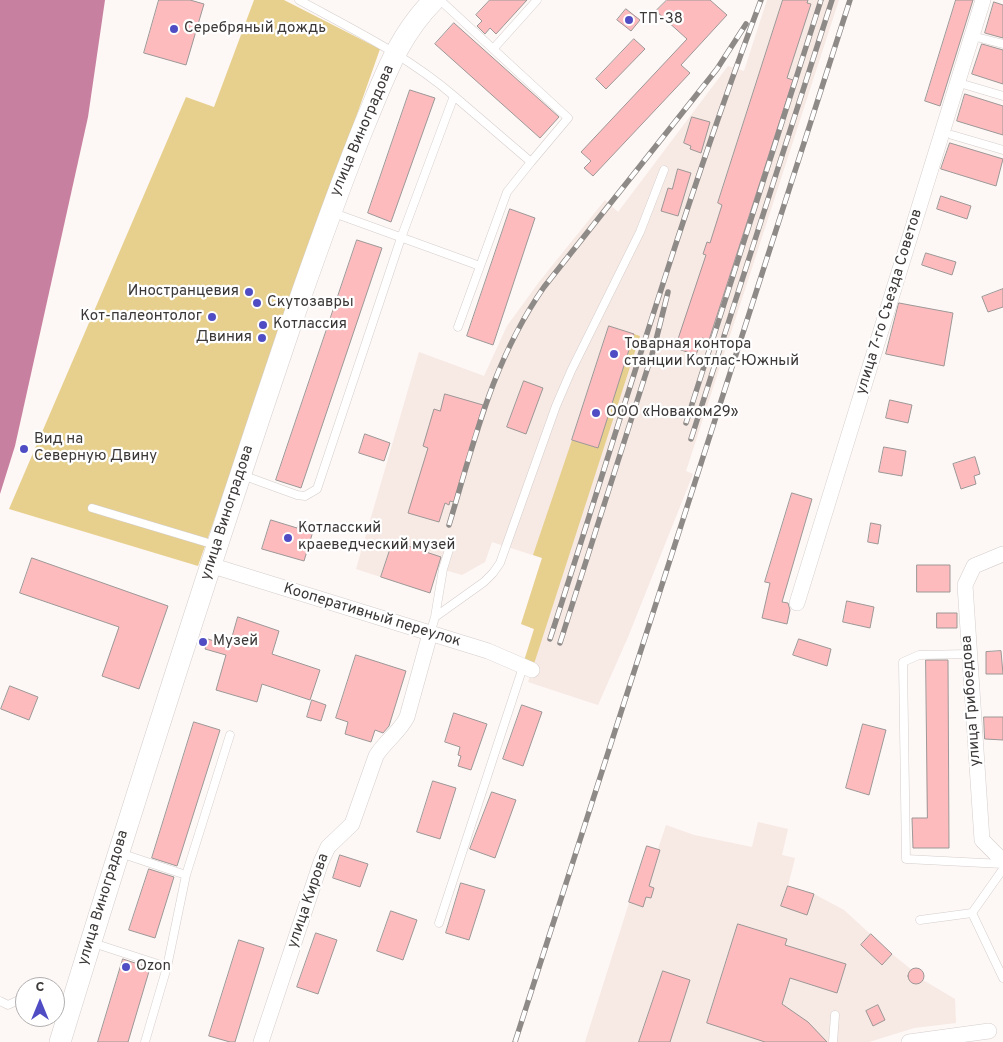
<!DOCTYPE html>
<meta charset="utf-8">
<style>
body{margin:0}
#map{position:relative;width:1003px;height:1042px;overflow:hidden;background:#fdf7f5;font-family:Overpass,sans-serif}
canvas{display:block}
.north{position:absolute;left:15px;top:977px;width:50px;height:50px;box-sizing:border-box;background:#fff;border:1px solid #b1afaf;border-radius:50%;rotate:0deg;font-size:14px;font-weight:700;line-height:20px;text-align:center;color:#3b3837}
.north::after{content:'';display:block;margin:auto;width:18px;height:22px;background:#504dc4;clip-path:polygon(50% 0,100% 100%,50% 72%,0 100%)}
</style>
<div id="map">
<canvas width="1003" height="1042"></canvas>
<div class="north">С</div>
</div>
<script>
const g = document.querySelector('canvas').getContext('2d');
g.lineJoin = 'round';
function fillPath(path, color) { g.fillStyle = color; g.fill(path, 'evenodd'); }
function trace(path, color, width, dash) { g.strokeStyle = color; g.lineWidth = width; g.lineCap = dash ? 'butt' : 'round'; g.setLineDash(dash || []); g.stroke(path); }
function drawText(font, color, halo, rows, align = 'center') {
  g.font = font + ' Overpass,sans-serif'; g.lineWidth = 4.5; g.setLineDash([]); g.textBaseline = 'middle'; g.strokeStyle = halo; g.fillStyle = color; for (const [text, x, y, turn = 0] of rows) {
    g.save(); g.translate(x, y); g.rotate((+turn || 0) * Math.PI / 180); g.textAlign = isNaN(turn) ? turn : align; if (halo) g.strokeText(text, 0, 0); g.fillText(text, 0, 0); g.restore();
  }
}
fillPath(new Path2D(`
 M 767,0 L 839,0 L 686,471 L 693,474 L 628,637 L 598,705 L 528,682 L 534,665 L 524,661 L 534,629 L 521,624 L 542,558 L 492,542 L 485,562 L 462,575 L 438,568 L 430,593 L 356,569 L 419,352 L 484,376 L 507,326 L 539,282 L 605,200 L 618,212 L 728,66 L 744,71 Z
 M 758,822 L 788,829 L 782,855 L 795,858 L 788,886 L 814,894 L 844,910 L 892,954 L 912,970 L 922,971 L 923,980 L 955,999 L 956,1023 L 914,1028 L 869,1042 L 585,1042 L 647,846 L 658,849 L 666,825 L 694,835 L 752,847 Z`), '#f7e9e3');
fillPath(new Path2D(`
 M 254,0 L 284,0 L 380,49 L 198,566 L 9,509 L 186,97 L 214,107 Z
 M 634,334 L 640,336 L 534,664 L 524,661 L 534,629 L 521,624 L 542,558 L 533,555 L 572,440 L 598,448 Z`), '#e7d08e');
fillPath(new Path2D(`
 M 0,0 L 105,0 L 88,117 L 15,446 L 0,494 Z`), '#c7809f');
const building = new Path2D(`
 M 159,0 L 190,0 L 204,4 L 186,65 L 144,53 Z
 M 490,0 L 527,0 L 496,34 L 490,28 L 485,34 L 477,26 L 482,21 L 476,15 Z
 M 667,0 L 710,0 L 727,15 L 681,65 L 690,73 L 593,176 L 584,168 L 591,161 L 581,152 L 687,39 L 656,11 Z
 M 783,0 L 808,0 L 807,3 L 811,4 L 787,78 L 793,80 L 709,340 L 702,338 L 696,355 L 675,348 L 706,255 L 703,254 L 707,242 L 710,243 L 722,205 L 718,203 Z
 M 956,0 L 973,0 L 940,106 L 925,101 Z
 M 994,2 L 1003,5 L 1003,38 L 985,33 Z
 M 626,9 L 640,20 L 631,31 L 617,20 Z
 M 454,23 L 559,117 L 540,138 L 435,44 Z
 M 634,39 L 645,49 L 606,89 L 596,79 Z
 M 982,44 L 1003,50 L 1003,84 L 972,74 Z
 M 410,90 L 435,98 L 391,222 L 368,213 Z
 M 965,94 L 1003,106 L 1003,135 L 957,121 Z
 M 692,117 L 710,122 L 701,153 L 690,149 L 691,146 L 684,143 Z
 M 950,143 L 1003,159 L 996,186 L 941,169 Z
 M 678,169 L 691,173 L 678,216 L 661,211 L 668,188 L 672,189 Z
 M 941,196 L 971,206 L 967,219 L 937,209 Z
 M 510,209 L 535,218 L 493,345 L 467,336 Z
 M 357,240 L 382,248 L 301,488 L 276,480 Z
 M 926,253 L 956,262 L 952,275 L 922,265 Z
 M 1003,289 L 1003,307 L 988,312 L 982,297 Z
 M 899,303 L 953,313 L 944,366 L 886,354 Z
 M 609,326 L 634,334 L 598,448 L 572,440 Z
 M 524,381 L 543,388 L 526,434 L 507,427 Z
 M 445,394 L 483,405 L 454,502 L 450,501 L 449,505 L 445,503 L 439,522 L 408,513 L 428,448 L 423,446 L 434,409 L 440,411 Z
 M 890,400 L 912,405 L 908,423 L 886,418 Z
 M 365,434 L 390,443 L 384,461 L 359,453 Z
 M 884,447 L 906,451 L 902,476 L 879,472 Z
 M 975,457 L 980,474 L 974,476 L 976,484 L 961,489 L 953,464 Z
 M 792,493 L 812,499 L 782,602 L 788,603 L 790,610 L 787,624 L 762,618 L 770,583 L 765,582 Z
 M 271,520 L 297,528 L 299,523 L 314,528 L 304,561 L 262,549 Z
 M 871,523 L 881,525 L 878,544 L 868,542 Z
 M 393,541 L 441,557 L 430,593 L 381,577 Z
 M 32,558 L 168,606 L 139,689 L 102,676 L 119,627 L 20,593 Z
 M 917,565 L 950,565 L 950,592 L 917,592 Z
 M 847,601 L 874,607 L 870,628 L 843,622 Z
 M 937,613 L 957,613 L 957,628 L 937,628 Z
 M 238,617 L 279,631 L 272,654 L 320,670 L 310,700 L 262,684 L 257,702 L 216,690 L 226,655 L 205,649 L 208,639 L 229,646 Z
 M 799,639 L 831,649 L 827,666 L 793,655 Z
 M 1001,651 L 1003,674 L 986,674 L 986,652 Z
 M 356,655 L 406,671 L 389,726 L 383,733 L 375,730 L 371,742 L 345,734 L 348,722 L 336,718 Z
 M 926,660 L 948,660 L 949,848 L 913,848 L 912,818 L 927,818 Z
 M 10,686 L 38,697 L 29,720 L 1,709 Z
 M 312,700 L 326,705 L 321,721 L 307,717 Z
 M 522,705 L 542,712 L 523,766 L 503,759 Z
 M 454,713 L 487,724 L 471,770 L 458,766 L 461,756 L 458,755 L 460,747 L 445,742 Z
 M 984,717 L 1003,717 L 1003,740 L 985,739 Z
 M 194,722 L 220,730 L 177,866 L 152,858 Z
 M 863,724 L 886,730 L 869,795 L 846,788 Z
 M 433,781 L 456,788 L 440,839 L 417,832 Z
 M 492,792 L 516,800 L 495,858 L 470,849 Z
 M 647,846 L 660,850 L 649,886 L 654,888 L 651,898 L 646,897 L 643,907 L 629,902 Z
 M 340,855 L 368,864 L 360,887 L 333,878 Z
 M 149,869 L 174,877 L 155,938 L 129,930 Z
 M 461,883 L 485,890 L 469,940 L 446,933 Z
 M 788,886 L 814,894 L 807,915 L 781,906 Z
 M 391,911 L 417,920 L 403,960 L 377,951 Z
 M 738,924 L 787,939 L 785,945 L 846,964 L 837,993 L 790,978 L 782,1004 L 808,1022 L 827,1042 L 765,1042 L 707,1023 Z
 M 316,933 L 337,940 L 318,994 L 297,987 Z
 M 871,934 L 892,954 L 882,965 L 861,945 Z
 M 239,940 L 264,948 L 235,1042 L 230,1042 L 209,1036 Z
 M 123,959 L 150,968 L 128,1042 L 98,1042 Z
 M908 976a8 8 0 1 1 16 0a8 8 0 1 1-16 0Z
 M 663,971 L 690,980 L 670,1042 L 639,1042 Z
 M 878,1005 L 885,1020 L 873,1026 L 866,1011 Z`);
fillPath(building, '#fdbbbd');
trace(building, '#9d9797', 1);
const lane = new Path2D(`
 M 440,0 L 568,118 L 531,162
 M 980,38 L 1003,44
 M 494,48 L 537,0
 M 966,85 L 1003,96
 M 454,96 L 531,162 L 507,192 L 458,327
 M 952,135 L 1003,150
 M 331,212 L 480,266
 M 242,475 L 297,495 L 305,496 L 317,489 L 401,238 L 454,96 C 408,56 352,29 299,0
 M 92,508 L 215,545
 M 435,617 L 443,569 L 451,543
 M 430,634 L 435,617 L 484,582 L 493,573 L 500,563 L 556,406 L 571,371 L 640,232 L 664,170
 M 969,654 L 919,655 L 903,662 L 906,859 L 1003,864
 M 120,853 L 186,875
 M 972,913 L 1003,978
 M 920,920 L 972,913 L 1003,869
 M 439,923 L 523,667
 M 93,943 L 167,967
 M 0,1001 L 8,1005 L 25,997
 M 55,1002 L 70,1006
 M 145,1042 L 167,967 L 186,875 L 230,735
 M 833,1042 L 835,1015`);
const street = new Path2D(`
 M 1003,554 L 974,566 L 965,585 L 982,840 L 1003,861
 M 210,565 L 488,651 L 532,670
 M 797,603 L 983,0
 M 261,1042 L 321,862 L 328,847 L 352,824 L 376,756 C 385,741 399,733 407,717 L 430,634
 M 909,1042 L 989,1031`);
const secondary = new Path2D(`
 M 60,1042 C 133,804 209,566 289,330 C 313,261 337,193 364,126 C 384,79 397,37 434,0`);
trace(lane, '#d4cecc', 9);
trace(street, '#d4cecc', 16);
trace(secondary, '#d4cecc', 22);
trace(lane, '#fff', 8);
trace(street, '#fff', 15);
trace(secondary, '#fff', 21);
const rail = new Path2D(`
 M 686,423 L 821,0
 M 691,439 L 832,0
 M 449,525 C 475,439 492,362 544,287 L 717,69 L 746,24
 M 550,639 C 619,426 682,210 761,0
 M 560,643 L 654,348 L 668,292
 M 515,1042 L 850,0`);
trace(rail, '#8e8a88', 5.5);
trace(rail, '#fff', 4, [11]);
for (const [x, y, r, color] of [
 [629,20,5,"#504dc4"],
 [174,29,5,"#504dc4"],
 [249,292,5,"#504dc4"],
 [257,303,5,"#504dc4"],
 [212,317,5,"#504dc4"],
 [263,325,5,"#504dc4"],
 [262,338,5,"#504dc4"],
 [614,354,5,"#504dc4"],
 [596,413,5,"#504dc4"],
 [24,449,5,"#504dc4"],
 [288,538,5,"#504dc4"],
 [203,642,5,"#504dc4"],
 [126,967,5,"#504dc4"]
]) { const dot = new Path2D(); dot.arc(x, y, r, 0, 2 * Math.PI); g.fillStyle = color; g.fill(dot); trace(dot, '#fff', 2); }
drawText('15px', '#3b3837', '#fff', [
 ["ТП-38",639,20],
 ["Серебряный дождь",184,29],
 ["Иностранцевия",239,292,"right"],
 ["Скутозавры",267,303],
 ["Кот-палеонтолог",202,317,"right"],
 ["Котлассия",273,325],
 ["Двиния",252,338,"right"],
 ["Товарная контора",624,345],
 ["станции Котлас-Южный",624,362],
 ["ООО «Новаком29»",606,413],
 ["Вид на",34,440],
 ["Северную Двину",34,457],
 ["Котласский",298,529],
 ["краеведческий музей",298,546],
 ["Музей",213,642],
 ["Ozon",136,967]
], 'left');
drawText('15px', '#3b3837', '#fff', [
 ["улица Виноградова",363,131,-67],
 ["улица 7-го Съезда Советов",890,302,-73],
 ["улица Виноградова",228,513,-72],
 ["Кооперативный переулок",372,616,17],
 ["улица Грибоедова",972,701,-94],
 ["улица Виноградова",104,898,-73],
 ["улица Кирова",309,901,-71]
]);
</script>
